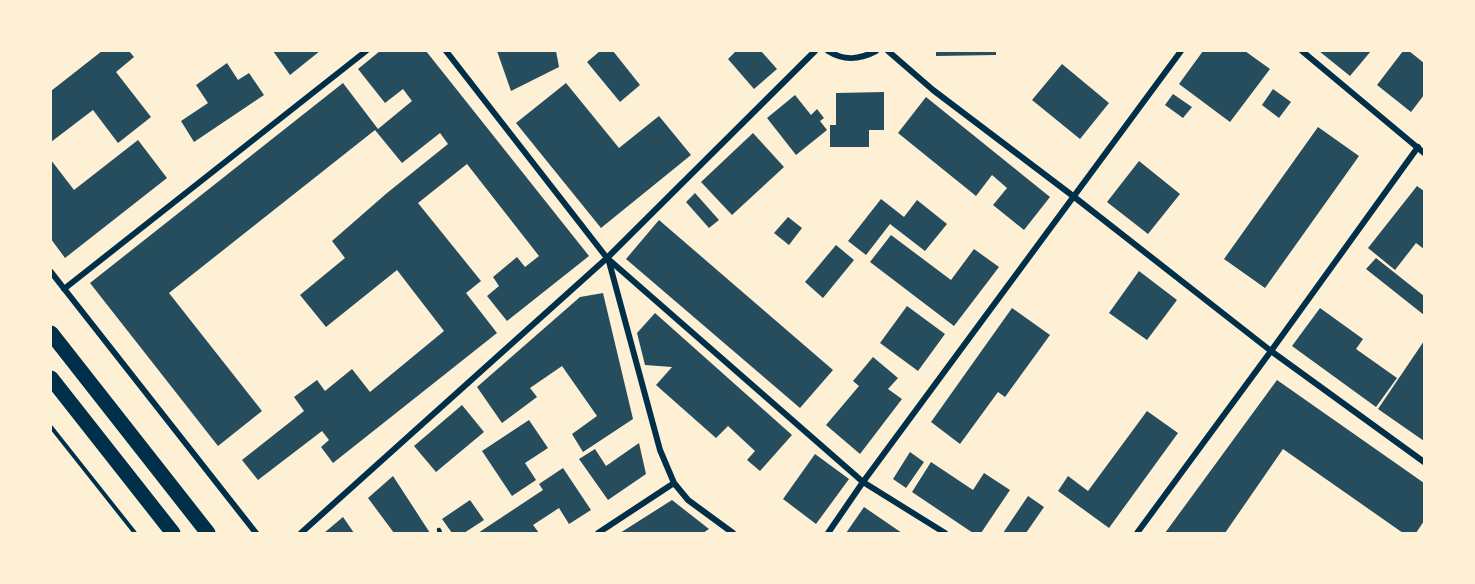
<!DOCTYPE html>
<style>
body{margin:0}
#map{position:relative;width:1475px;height:584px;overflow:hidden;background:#fdf0d5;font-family:"Nunito Sans",sans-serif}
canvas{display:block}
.frame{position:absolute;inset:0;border:52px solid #fdf0d5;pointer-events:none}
</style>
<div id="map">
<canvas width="1475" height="584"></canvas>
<div class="frame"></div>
</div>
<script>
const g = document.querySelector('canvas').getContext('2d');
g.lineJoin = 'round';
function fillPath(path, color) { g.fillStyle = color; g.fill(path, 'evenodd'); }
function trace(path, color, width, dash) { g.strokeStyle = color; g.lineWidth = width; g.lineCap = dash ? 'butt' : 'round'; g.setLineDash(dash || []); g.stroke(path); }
fillPath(new Path2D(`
 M 102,51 L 129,51 L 134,57 L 116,72 L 151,117 L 118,143 L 93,110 L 51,142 L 51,91 Z
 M 273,51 L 320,51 L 290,75 Z
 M 380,51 L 426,51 L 589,256 L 507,321 L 487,296 L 499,286 L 493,277 L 517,257 L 525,267 L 539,256 L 467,164 L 418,203 L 481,281 L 466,293 L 497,333 L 333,463 L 321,447 L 329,440 L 322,431 L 258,480 L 242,460 L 304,411 L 294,397 L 317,380 L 325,391 L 352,369 L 370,392 L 444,331 L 397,270 L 326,327 L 300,295 L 345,258 L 332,241 L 387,193 L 448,144 L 440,133 L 402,163 L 375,130 L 169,293 L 262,411 L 218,446 L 90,283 L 343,83 L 378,129 L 412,101 L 403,89 L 385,103 L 358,69 Z
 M 497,51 L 556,51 L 559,67 L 511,91 Z
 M 600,51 L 613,51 L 640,85 L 620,102 L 587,62 Z
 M 736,51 L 761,51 L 777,69 L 754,89 L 728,59 Z
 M 936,51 L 996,51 L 996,55 L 936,56 Z
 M 1203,51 L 1245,51 L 1270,69 L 1230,122 L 1179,84 Z
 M 1319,51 L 1371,51 L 1350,76 Z
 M 1403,51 L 1409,51 L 1424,63 L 1424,95 L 1411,112 L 1377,85 Z
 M 227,63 L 238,80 L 249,73 L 264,95 L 194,142 L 181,121 L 208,103 L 196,85 Z
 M 1062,64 L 1109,103 L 1080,139 L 1032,100 Z
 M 566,83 L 619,148 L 659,116 L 691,155 L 601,228 L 516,123 Z
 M 1273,89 L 1291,102 L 1279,118 L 1262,105 Z
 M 884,92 L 884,130 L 869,130 L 869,147 L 830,147 L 830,125 L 836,125 L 836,93 Z
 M 1173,94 L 1192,107 L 1183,118 L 1165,105 Z
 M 795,95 L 811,115 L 817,109 L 824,118 L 820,121 L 827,130 L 796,155 L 767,118 Z
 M 926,97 L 1050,197 L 1024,230 L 993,205 L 1007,188 L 992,175 L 976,196 L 898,133 Z
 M 1318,127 L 1359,156 L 1265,288 L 1224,259 Z
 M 753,133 L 784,167 L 732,215 L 701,182 Z
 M 138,140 L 167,178 L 65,258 L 51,239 L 51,160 L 74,190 Z
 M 1139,161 L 1180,194 L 1148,234 L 1107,202 Z
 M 1417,186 L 1424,191 L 1424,249 L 1416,243 L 1395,270 L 1368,248 Z
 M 695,193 L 719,220 L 709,228 L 686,202 Z
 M 881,199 L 904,217 L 917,200 L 947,224 L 925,251 L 890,224 L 866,255 L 848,241 Z
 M 788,217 L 802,228 L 789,245 L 774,233 Z
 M 659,220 L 833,370 L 800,408 L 626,259 Z
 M 891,235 L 951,280 L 974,249 L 999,267 L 954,326 L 870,262 Z
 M 836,245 L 854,260 L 823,298 L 805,282 Z
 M 1376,258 L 1424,296 L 1424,315 L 1366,269 Z
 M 1139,271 L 1177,300 L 1147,340 L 1109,313 Z
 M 603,293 L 633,419 L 583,452 L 572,434 L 597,416 L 562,366 L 530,388 L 537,397 L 502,423 L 477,387 L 580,297 Z
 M 907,306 L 945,334 L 918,371 L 880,343 Z
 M 1012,308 L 1050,335 L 1005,397 L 998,392 L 960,444 L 931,422 Z
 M 1320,308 L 1363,339 L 1356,349 L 1397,378 L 1376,407 L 1292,346 Z
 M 655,313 L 792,435 L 760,471 L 747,460 L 755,451 L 728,426 L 716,438 L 656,385 L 672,367 L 645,365 L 637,333 Z
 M 1424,341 L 1424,441 L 1378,409 Z
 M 873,357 L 898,378 L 888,389 L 902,399 L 860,454 L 826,425 L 859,386 L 853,381 Z
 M 1277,380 L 1424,483 L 1424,521 L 1416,533 L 1403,533 L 1283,449 L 1225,533 L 1165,533 Z
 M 462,405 L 484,432 L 436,472 L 414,446 Z
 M 1147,411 L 1178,433 L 1109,528 L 1058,491 L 1068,476 L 1088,491 Z
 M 529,420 L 548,448 L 525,463 L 536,480 L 512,496 L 482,451 Z
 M 639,443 L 646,474 L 608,500 L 579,459 L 595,449 L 606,466 Z
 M 910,452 L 924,462 L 906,488 L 893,479 Z
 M 815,454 L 849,479 L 816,524 L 783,499 Z
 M 931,462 L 973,490 L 984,473 L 1010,490 L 981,533 L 973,533 L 912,492 Z
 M 563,468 L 591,510 L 569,524 L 559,508 L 533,525 L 539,533 L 478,533 L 543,490 L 539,484 Z
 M 393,476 L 430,533 L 394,533 L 368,498 Z
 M 1028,496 L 1044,507 L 1026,533 L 1003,533 Z
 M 470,500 L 484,520 L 464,533 L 452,533 L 442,519 Z
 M 672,500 L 709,529 L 703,533 L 620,533 Z
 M 864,507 L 902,533 L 846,533 Z
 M 343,517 L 354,533 L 324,533 Z`), '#264d5e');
trace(new Path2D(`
 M 51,427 L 135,533`), '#003049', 4);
trace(new Path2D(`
 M 439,530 L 440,533`), '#003049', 4.5);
trace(new Path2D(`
 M 446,51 L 607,258 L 863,482 L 945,533
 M 828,51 C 844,61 859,60 876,51
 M 888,51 L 933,90 L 1073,196 L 1271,351 L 1424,462
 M 1302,51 L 1424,153
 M 608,258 L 660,450 L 674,483 L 688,500 L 733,533
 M 51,272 L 256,533
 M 64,289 L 366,51
 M 301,533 L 607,258 L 815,51
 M 598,533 L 674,483
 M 828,533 L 863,482 L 1181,51
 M 1137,533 L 1271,351 L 1418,147`), '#003049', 6);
trace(new Path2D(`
 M 51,333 L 208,533
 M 51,378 L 173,533`), '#003049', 15);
</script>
